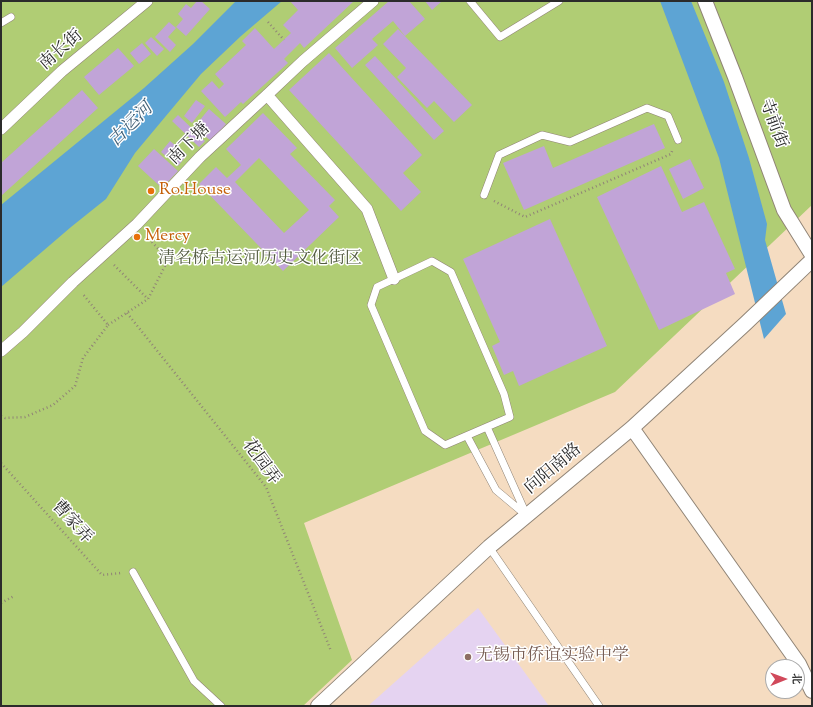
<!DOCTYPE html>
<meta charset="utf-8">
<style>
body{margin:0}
#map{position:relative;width:813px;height:707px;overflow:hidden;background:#f5dcc1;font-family:"Sorts Mill Goudy","Noto Serif SC",serif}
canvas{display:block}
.frame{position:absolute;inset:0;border:2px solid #2b2b2b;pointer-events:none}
.north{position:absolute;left:765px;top:659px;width:40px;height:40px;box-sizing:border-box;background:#fff;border:1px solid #aaa;border-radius:50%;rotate:89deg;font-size:11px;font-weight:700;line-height:16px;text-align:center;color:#2b2b2b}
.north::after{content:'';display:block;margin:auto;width:14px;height:18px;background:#d1495b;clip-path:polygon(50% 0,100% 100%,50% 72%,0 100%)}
</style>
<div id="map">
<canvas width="813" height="707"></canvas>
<div class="frame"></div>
<div class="north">北</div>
</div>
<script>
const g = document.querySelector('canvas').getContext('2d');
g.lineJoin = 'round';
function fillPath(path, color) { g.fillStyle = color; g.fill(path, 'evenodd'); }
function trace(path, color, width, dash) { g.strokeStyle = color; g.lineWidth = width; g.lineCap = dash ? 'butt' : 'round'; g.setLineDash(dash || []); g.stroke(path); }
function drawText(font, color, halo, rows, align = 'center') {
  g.font = font + ' "Sorts Mill Goudy","Noto Serif SC",serif'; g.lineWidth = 3; g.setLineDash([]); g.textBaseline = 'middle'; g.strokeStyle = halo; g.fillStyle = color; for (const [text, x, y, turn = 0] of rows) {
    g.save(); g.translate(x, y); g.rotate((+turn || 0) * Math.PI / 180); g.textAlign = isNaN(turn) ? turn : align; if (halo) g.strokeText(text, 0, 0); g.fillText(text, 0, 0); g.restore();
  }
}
fillPath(new Path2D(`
 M 478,608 L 549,706 L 368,706 Z`), '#e5d3f1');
fillPath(new Path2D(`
 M 1,1 L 812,1 L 812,205 L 615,392 L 304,523 L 352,660 L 303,706 L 1,706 Z`), '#b0cd74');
fillPath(new Path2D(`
 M 236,1 L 282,1 L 241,36 L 201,74 L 135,153 L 106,199 L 71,227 L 1,287 L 1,205 L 144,88 L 193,44 Z
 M 660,1 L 691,1 L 724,82 L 749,158 L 767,224 L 765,240 L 786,314 L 764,339 L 719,158 Z`), '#5da4d4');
fillPath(new Path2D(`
 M 197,1 L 201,1 L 210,9 L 186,36 L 176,27 L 183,19 L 178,14 L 186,4 L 191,8 Z
 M 290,1 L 354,1 L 304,48 L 300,43 L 284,59 L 288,63 L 243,104 L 241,102 L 225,117 L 201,91 L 212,81 L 219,89 L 224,84 L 215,74 L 246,45 L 242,41 L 255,28 L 274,49 L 291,33 L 283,25 L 298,10 Z
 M 389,1 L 409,1 L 425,19 L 405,36 L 393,21 L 372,39 L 378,45 L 352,68 L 335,48 Z
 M 425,1 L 439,1 L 441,2 L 432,10 Z
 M 169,22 L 176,28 L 168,37 L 176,45 L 170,52 L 155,37 Z
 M 398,29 L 472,105 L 454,122 L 434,101 L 427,108 L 397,77 L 406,68 L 383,44 Z
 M 151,37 L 164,49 L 157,56 L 145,43 Z
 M 142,43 L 151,54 L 139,64 L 130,53 Z
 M 118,48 L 134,66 L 99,95 L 84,77 Z
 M 329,53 L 422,155 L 403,173 L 421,192 L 401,211 L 289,90 Z
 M 375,56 L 444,131 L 434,140 L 365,65 Z
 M 82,90 L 98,108 L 1,196 L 1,163 Z
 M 196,100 L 205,106 L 192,123 L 184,116 Z
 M 209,109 L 226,124 L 211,141 L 194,127 Z
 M 263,113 L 297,148 L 290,154 L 335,200 L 329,206 L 339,217 L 283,271 L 199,184 L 216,167 L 227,178 L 241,165 L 226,149 ZM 259,158 L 309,210 L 284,233 L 235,182 Z
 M 178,115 L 205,141 L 199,147 L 172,121 Z
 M 654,124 L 665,148 L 524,210 L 503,163 L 544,146 L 553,168 Z
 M 170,141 L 187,155 L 178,166 L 161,152 Z
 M 154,149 L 178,171 L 162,188 L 138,166 Z
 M 690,159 L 704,188 L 683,199 L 669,169 Z
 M 661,166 L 682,212 L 704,202 L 735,269 L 726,273 L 735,294 L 659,330 L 597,197 Z
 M 550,219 L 607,346 L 519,386 L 513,371 L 504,375 L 492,346 L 500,342 L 463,259 Z`), '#c1a4d7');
const service = new Path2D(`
 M 470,1 L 500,37 L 559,1
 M 1,23 L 11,17
 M 484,195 L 499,155 L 542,135 L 570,142 L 647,108 L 668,116 L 678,140
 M 432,261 L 451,272 L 504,394 L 510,417 L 445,445 L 425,431 L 371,305 L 377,287 Z
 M 487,427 L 526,514
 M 467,436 L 496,490 L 527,516
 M 489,547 L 599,706
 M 133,572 L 194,681 L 221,706`);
const pedestrian = new Path2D(`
 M 267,95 L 367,209 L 394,279
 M 1,129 L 62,71 L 147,1
 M 1,351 L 23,332 L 73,282 L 137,224 L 200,157 L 267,95 L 303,61 L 373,1`);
const minor = new Path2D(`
 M 705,1 L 735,77 L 784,210 L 812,255
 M 632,428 L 799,664 L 812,691
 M 318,706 L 489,547 L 632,428 L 745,324 L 812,260`);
trace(service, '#908476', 8);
trace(pedestrian, '#908476', 12);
trace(minor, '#908476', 16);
trace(new Path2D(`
 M 268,22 L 284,40
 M 494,201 L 525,217 L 671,154 L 672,151
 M 114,265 L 148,299
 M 127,313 L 266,487 L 331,651
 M 108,325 L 148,299 L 165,266 L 161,252 L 145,234
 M 1,416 L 5,418 L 25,417 L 53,405 L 75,386 L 83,358 L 108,325 L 82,293
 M 1,463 L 102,575 L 121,573
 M 1,603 L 14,596`), '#908476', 2.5, [1, 3]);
trace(service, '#fff', 7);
trace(pedestrian, '#fff', 11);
trace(minor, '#fff', 14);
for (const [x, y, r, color] of [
 [151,191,4,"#e8710a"],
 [137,237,4,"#e8710a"],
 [468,657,4,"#8d6e63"]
]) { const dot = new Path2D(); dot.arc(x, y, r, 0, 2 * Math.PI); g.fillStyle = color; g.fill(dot); trace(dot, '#fff', 1.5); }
drawText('17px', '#2b2b2b', '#fff', [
 ["南长街",62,51,-41],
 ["寺前街",772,124,70],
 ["南下塘",190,145,-45],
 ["花园弄",260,463,54],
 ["向阳南路",554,470,-40],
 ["曹家弄",71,523,48]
]);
drawText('17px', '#c56008', '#fff', [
 ["Ro.House",159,191],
 ["Mercy",145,237]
], 'left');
drawText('17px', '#535c41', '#fff', [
 ["清名桥古运河历史文化街区",260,260]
]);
drawText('17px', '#785e54', '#fff', [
 ["无锡市侨谊实验中学",476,657]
], 'left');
drawText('italic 18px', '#426177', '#fff', [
 ["古运河",132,126,-45]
]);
</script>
